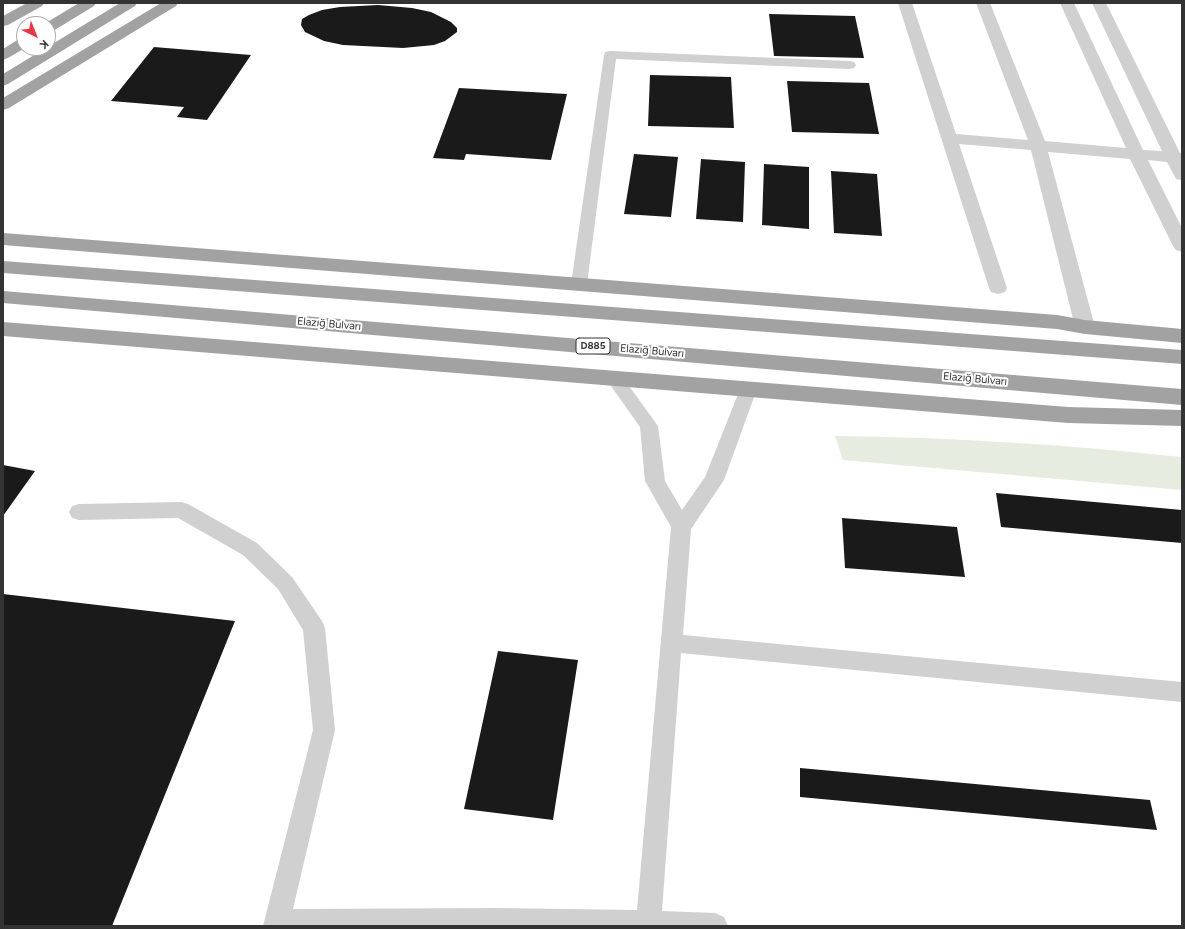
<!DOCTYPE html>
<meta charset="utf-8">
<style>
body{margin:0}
#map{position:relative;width:1185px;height:929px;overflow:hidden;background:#fff;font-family:Figtree,sans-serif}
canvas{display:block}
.frame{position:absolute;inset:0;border:4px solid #333;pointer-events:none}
.north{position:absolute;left:16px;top:16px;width:40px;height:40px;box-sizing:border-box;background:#fff;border:1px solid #adadad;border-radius:50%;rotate:137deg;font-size:11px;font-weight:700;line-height:16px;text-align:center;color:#333}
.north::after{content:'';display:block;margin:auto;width:14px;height:18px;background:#e63946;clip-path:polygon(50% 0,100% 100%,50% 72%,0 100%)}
</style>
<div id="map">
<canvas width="1185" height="929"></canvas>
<div class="frame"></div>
<div class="north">K</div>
</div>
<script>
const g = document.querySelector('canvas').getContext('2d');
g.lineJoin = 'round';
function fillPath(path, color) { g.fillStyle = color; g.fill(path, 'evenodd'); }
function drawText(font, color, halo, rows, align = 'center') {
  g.font = font + ' Figtree,sans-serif'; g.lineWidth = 4; g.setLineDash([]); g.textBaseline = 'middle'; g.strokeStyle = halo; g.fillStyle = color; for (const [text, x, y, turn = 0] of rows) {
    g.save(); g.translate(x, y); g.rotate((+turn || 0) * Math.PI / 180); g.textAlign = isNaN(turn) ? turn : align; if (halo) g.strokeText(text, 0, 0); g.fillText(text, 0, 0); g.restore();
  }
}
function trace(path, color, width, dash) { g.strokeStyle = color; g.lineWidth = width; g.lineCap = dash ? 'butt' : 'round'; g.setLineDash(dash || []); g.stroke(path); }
fillPath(new Path2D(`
 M 835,436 C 951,437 1067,445 1182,457 L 1182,490 L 843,460 Z`), '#e6ecdf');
fillPath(new Path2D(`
 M 378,5 L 412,8 L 431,12 L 451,22 L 457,28 L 457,32 L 445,41 L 434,45 L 403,48 L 343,45 L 324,41 L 305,32 L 301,25 L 302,19 L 309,15 L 322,10 L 340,7 Z
 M 769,14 L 855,16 L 864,58 L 774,56 Z
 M 154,47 L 251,55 L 207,120 L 177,117 L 184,107 L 111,101 Z
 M 650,75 L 731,77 L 734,128 L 648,126 Z
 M 787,81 L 869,83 L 879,134 L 792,132 Z
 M 459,88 L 567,94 L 551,160 L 466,154 L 464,160 L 433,158 Z
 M 634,154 L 678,157 L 671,217 L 624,214 Z
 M 701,159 L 745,162 L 743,222 L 696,219 Z
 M 764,164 L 809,167 L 809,229 L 762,225 Z
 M 831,171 L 877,174 L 882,236 L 834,233 Z
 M 3,465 L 35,471 L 3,516 Z
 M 996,493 L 1182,510 L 1182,543 L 1001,527 Z
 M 842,518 L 957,527 L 965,577 L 845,568 Z
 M 3,594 L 235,621 L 112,926 L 3,926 Z
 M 498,651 L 578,660 L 553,820 L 464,809 Z
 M 800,768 L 1150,800 L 1157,830 L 800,797 Z`), '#1a1a1a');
fillPath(new Path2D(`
 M 610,51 L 849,61 L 854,62 L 856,65 L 854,68 L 849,69 L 616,59 L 587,284 L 585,288 L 579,289 L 573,288 L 571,284 L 604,55 L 605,52 Z
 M 615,373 L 621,375 L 658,426 L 665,481 L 682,510 L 705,477 L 742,384 L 748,383 L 754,384 L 757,389 L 724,480 L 691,529 L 683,635 L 1182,682 L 1182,702 L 681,653 L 662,911 L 715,913 L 724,917 L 728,926 L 263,926 L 313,730 L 303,630 L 278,589 L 243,555 L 178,518 L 79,520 L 72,518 L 69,512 L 72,506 L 79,504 L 181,502 L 188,504 L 257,543 L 292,577 L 322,621 L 325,628 L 335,730 L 293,909 L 496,908 L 637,910 L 671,527 L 645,481 L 640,427 L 606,379 L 609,375 Z`), '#d0d0d0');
fillPath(new Path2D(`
 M 898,3 L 912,3 L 956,134 L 1028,140 L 976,3 L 990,3 L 1045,141 L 1126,148 L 1060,3 L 1074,3 L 1143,150 L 1162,151 L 1092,3 L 1106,3 L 1180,153 L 1182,153 L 1182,180 L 1176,179 L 1167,162 L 1148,160 L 1182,228 L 1182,252 L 1176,250 L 1173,246 L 1130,159 L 1048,152 L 1095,327 L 1092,332 L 1085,334 L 1078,332 L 1075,327 L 1031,150 L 959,144 L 1007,288 L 1005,292 L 998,294 L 991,292 L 989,288 Z`), '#d0d0d0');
fillPath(new Path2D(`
 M 27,3 L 44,3 L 42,6 L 8,25 L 3,26 L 3,16 Z
 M 79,3 L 96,3 L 94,6 L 53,31 L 48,32 L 48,24 L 44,24 Z
 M 120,3 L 137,3 L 135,6 L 8,84 L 3,86 L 3,74 Z
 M 161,3 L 178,3 L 176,6 L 9,108 L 3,110 L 3,98 Z
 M 24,38 L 25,48 L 8,58 L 3,60 L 3,49 L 19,39 Z
 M 3,233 L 1057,315 L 1085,320 L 1182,329 L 1182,343 L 1085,334 L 1057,329 L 3,245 Z
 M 3,261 L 1182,350 L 1182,364 L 3,273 Z
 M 3,291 L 1182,389 L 1182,405 L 3,303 Z
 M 3,322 L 1068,407 L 1182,410 L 1182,426 L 1068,423 L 3,336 Z`), '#a2a2a2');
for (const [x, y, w] of [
 [593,346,34]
]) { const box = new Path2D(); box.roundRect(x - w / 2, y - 8, w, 16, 3); g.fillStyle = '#fff'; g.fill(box); trace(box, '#333', 1); }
drawText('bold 10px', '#333', null, [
 ["D885",593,346]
]);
drawText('11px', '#333', '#fff', [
 ["Elazığ Bulvarı",329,324,5],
 ["Elazığ Bulvarı",652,351,5],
 ["Elazığ Bulvarı",975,379,5]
]);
</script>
